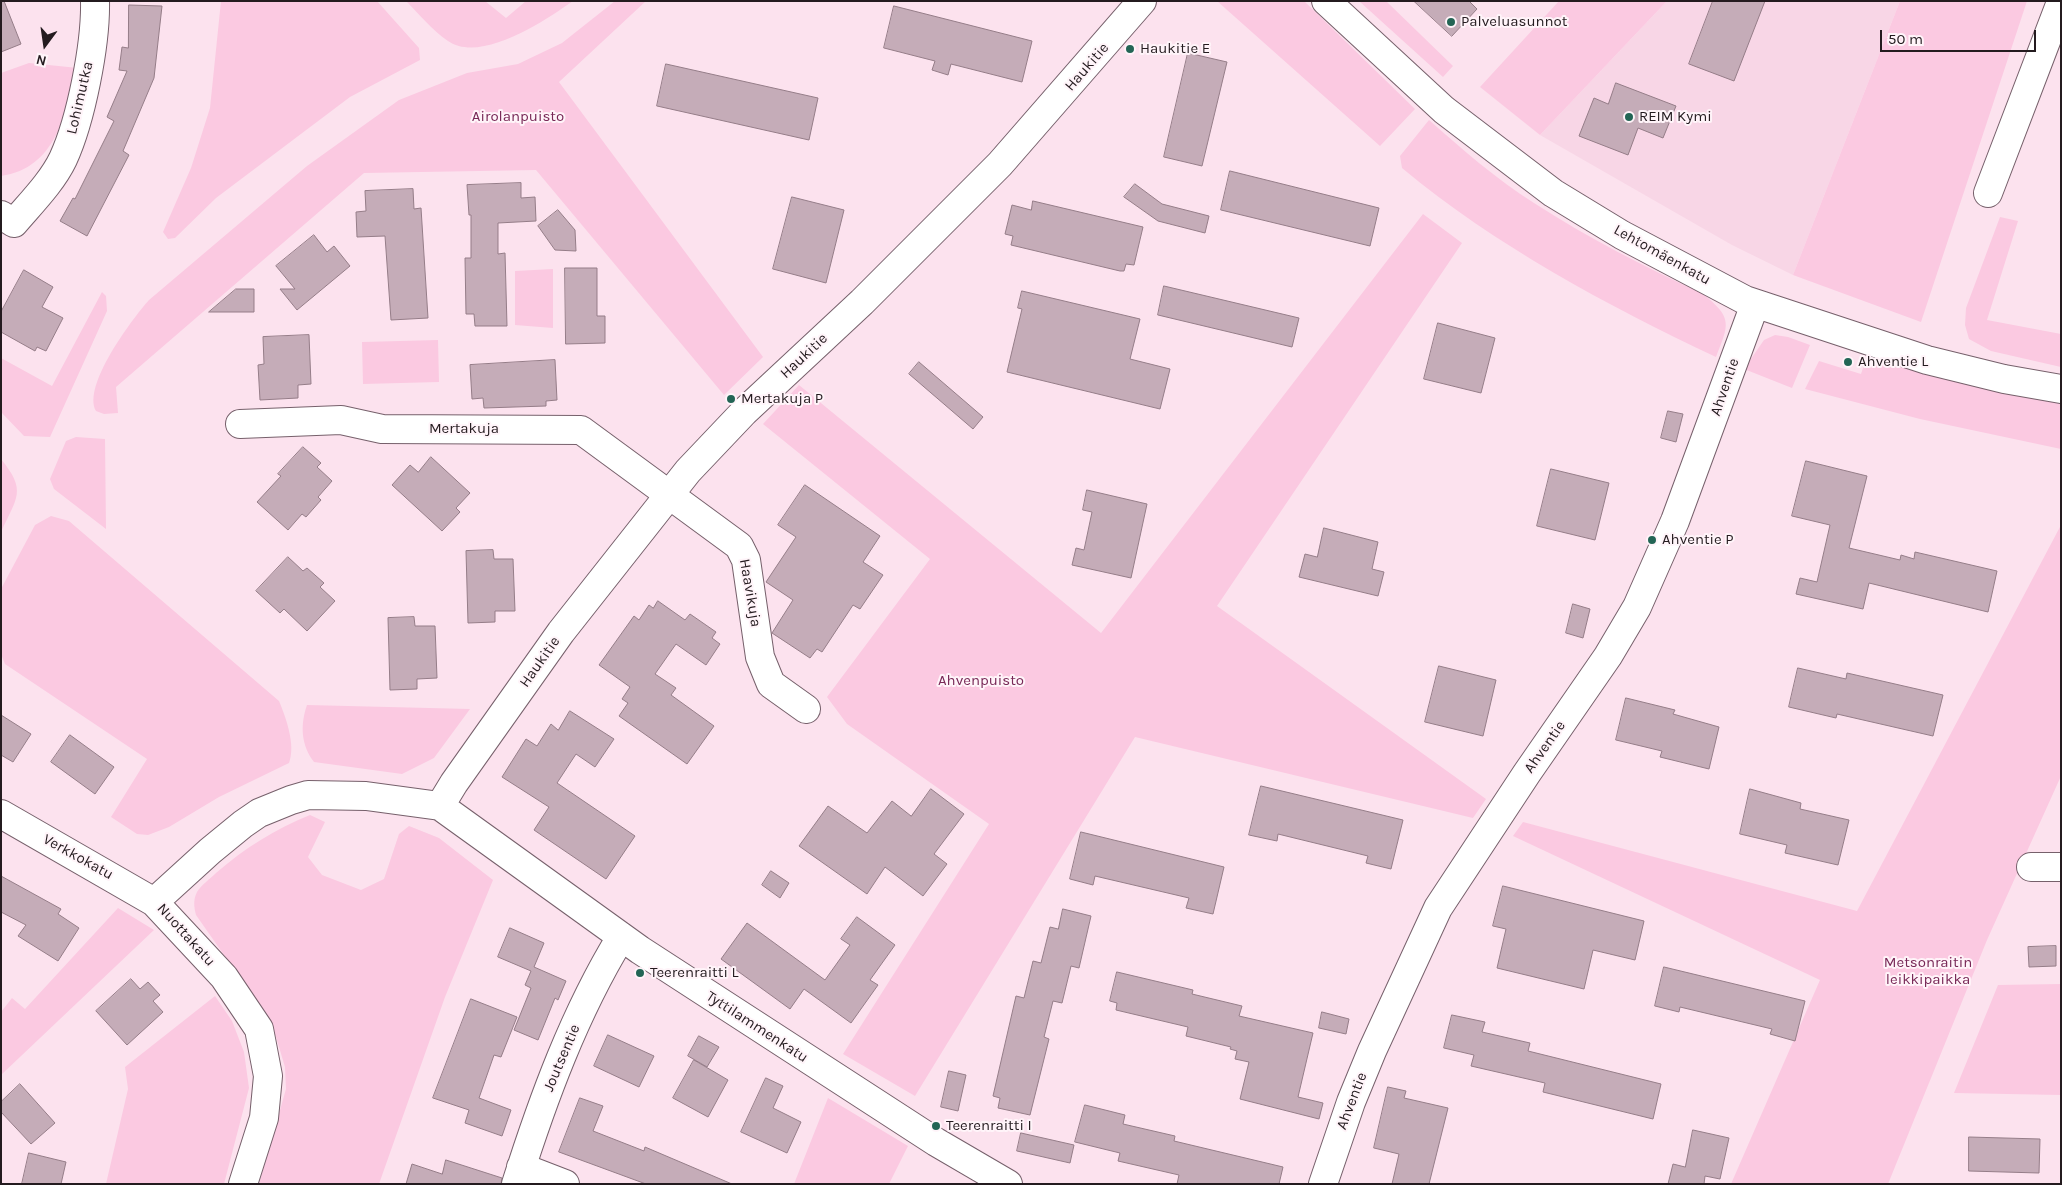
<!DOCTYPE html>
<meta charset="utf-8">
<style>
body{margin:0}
#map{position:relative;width:2062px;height:1185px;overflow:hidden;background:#fce2ee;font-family:Karla,sans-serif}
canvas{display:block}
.frame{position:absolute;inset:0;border:2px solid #241b1f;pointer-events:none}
.north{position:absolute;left:20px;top:20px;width:50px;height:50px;-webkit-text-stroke:4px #fff4f9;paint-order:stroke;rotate:194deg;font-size:14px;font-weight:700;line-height:20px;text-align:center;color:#241b1f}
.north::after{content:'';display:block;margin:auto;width:18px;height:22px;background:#241b1f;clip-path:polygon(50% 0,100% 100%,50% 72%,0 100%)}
.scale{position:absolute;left:1880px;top:30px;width:156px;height:22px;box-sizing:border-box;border:2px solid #241b1f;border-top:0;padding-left:6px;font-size:15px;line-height:18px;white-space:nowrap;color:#241b1f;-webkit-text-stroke:4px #fff4f9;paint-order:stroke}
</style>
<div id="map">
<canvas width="2062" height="1185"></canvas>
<div class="frame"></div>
<div class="north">N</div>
<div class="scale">50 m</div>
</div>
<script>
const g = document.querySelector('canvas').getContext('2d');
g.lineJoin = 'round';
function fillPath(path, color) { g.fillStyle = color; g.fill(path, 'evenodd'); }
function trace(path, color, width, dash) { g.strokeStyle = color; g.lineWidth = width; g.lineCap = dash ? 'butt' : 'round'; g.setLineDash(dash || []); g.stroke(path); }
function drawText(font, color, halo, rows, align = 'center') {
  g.font = font + ' Karla,sans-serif'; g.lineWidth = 4; g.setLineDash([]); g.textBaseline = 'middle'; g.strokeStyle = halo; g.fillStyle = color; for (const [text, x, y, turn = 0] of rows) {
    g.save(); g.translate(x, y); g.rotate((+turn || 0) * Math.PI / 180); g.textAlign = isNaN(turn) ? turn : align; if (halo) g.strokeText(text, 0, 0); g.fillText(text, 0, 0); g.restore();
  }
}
fillPath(new Path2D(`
 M 1667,1 L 1900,1 L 1793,275 L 1732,245 L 1540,135 Z`), '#f8d6e6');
fillPath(new Path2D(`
 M 221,1 L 377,1 L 419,48 L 420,60 L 350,97 L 216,198 L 175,238 L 168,239 L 163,232 L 191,168 L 210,108 Z
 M 406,1 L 485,1 L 506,18 L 526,1 L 573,1 C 546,20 481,64 448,41 C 432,30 419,14 406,1 Z
 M 615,1 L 646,1 L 559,82 L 763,357 L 724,395 L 536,170 L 364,173 L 116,387 L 118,413 L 104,414 L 96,411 C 82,386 132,319 149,300 L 307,166 L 399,100 L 467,73 L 518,64 L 562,43 Z
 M 1217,1 L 1304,1 L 1415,109 L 1380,146 Z
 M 1359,1 L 1386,1 L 1453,66 L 1443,77 Z
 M 1559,1 L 1667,1 L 1540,135 L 1480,87 Z
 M 1900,1 L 2027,1 L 1921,322 L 1793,275 Z
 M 29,63 L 78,68 C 65,113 57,168 1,176 L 1,73 Z
 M 1429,120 C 1462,149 1496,179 1534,203 C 1588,238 1645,267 1703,294 C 1733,318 1729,324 1716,357 C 1606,305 1496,246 1402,168 L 1400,156 Z
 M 1423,214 L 1462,243 L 1217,606 L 1486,799 L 1473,818 L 1135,737 L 915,1096 L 843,1054 L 989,824 L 847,724 L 827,697 L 930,559 L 763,424 L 799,385 L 1101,633 Z
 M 2000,217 L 2018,221 L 1987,320 L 2061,334 L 2061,367 L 1991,351 L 1969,339 L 1965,325 L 1966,308 Z
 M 553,269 L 553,328 L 515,325 L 515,271 Z
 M 102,292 L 106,296 L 107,311 L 50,437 L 24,436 L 1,412 L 1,358 L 52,386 Z
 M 1775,335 L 1788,337 L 1810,345 L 1792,388 L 1744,369 L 1764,340 Z
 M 438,340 L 439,382 L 363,384 L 362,342 Z
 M 1866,359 L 2061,404 L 2061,449 L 1920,419 L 1805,389 L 1819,361 L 1861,374 Z
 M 76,437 L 105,439 L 106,529 L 54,489 L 50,479 L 66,441 Z
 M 1,459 C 27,491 17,497 1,532 Z
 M 51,516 L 69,521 L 279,701 C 286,718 296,745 289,763 L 219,797 L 169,827 L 148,835 L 137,834 L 111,817 L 147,759 L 5,664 L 1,654 L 1,589 L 35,525 Z
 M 2061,525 L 2061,776 L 1987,940 L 1888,1184 L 1731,1184 L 1820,980 L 1513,836 L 1523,822 L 1857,911 Z
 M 307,705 L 470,709 L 434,758 L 402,774 L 314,762 C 301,745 300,725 307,705 Z
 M 310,815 L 325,822 L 308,857 L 322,875 L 361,890 L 384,879 L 399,834 L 409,826 L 439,838 L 493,880 L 445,997 L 379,1184 L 259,1184 L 286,1089 L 285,1067 L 276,1037 L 259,1005 L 196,915 C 194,907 193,900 197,892 C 201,885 210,879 216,873 C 245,848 275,829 310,815 Z
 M 118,908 L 154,930 L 1,1075 L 1,1012 L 12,998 L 25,1009 Z
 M 2061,984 L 2061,1095 L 1954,1093 L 1998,985 Z
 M 215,996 L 232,1021 L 244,1052 L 249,1088 L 224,1184 L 106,1184 L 128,1089 L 125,1067 Z
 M 828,1098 L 908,1146 L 889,1184 L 794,1184 Z`), '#fbc9e1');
const building = new Path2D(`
 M 1,1 L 4,1 L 21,44 L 1,52 Z
 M 1414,1 L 1469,1 L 1477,9 L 1452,36 Z
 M 1713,1 L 1765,1 L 1734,81 L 1689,64 Z
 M 129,5 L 162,6 L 154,78 L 123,151 L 129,155 L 87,236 L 60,221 L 73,198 L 75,199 L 114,121 L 107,117 L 127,71 L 119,70 L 122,47 L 128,48 Z
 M 894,6 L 1032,41 L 1022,82 L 951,64 L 948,75 L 932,70 L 935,61 L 884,48 Z
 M 1188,53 L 1227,62 L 1202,166 L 1164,157 Z
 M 666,64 L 818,98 L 809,140 L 657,106 Z
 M 1616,83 L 1676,106 L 1663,138 L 1638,128 L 1628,155 L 1579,136 L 1594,98 L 1608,104 Z
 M 1230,171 L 1379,208 L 1370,246 L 1221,210 Z
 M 521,183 L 521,198 L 535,197 L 536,221 L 498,223 L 498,254 L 505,253 L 507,326 L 475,326 L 474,314 L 466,314 L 465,258 L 471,258 L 471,215 L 469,215 L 467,185 Z
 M 1135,184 L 1162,204 L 1209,216 L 1205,233 L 1158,221 L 1124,197 Z
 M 413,189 L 414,209 L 421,208 L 428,318 L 391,320 L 385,236 L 357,237 L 356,212 L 366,211 L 365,191 Z
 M 792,197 L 844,210 L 826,283 L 773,269 Z
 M 1033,201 L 1143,227 L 1134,265 L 1126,264 L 1124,271 L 1120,271 L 1011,245 L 1013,236 L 1005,234 L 1012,205 L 1031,210 Z
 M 558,210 L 575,230 L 576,251 L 555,250 L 538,226 Z
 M 314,235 L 327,252 L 334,246 L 350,266 L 297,310 L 280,289 L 295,289 L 276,266 Z
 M 565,268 L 597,268 L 597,316 L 605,316 L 605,343 L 566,344 Z
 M 24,270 L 53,287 L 42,307 L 63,318 L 46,351 L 37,347 L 35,351 L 1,332 L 1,312 Z
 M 1164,286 L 1299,318 L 1292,347 L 1158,315 Z
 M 236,289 L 254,289 L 254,312 L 209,312 Z
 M 1022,291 L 1140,319 L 1130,359 L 1170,369 L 1160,409 L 1007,372 L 1022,309 L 1018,308 Z
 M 1438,323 L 1495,338 L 1481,393 L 1424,379 Z
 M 309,335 L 311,384 L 298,385 L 298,398 L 260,400 L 258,365 L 264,364 L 263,337 Z
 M 555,360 L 557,400 L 546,401 L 546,406 L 484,408 L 483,398 L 472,399 L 470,365 Z
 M 919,362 L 983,417 L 973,429 L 909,374 Z
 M 1668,411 L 1683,414 L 1676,442 L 1661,438 Z
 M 303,447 L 321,463 L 317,467 L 332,481 L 318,497 L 321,500 L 306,517 L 302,514 L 288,530 L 257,502 L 281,476 L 278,474 Z
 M 431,457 L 470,493 L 456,508 L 460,512 L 442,531 L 392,485 L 410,465 L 418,472 Z
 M 1806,461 L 1867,476 L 1849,548 L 1900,560 L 1901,555 L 1914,559 L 1915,552 L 1997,571 L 1988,612 L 1869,583 L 1863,609 L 1796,594 L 1800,578 L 1817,582 L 1830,525 L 1792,516 Z
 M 1551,469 L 1609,483 L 1595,540 L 1537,526 Z
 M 805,485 L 880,536 L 863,562 L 883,575 L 860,609 L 853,605 L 822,652 L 817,649 L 810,658 L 772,633 L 793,600 L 766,582 L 796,537 L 778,525 Z
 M 1087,490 L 1147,504 L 1131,578 L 1072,565 L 1076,548 L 1084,550 L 1092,512 L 1083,510 Z
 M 1324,528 L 1378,542 L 1372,569 L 1384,572 L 1378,596 L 1299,577 L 1305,554 L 1317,557 Z
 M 493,550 L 494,559 L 513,559 L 515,611 L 495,611 L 495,622 L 468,623 L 466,551 Z
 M 288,557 L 303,571 L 307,568 L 324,583 L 320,587 L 335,601 L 307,631 L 284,609 L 280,613 L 256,591 Z
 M 658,601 L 685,620 L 690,614 L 716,632 L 712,638 L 720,644 L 706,665 L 676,644 L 655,674 L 676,688 L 671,695 L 714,726 L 687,764 L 619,716 L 628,703 L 622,699 L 630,687 L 599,665 L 634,616 L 639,620 L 649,605 L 653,608 Z
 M 1573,604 L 1590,609 L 1583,638 L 1566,633 Z
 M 414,617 L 415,626 L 435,626 L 437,678 L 417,679 L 417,689 L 390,690 L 388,618 Z
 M 1439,666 L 1496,680 L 1483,736 L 1425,722 Z
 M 1798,668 L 1846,679 L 1847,673 L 1943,695 L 1933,736 L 1837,714 L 1836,718 L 1789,707 Z
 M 1626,698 L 1675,710 L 1673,714 L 1719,727 L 1709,769 L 1660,757 L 1662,751 L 1616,740 Z
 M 570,711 L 614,739 L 595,767 L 576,754 L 557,783 L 635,836 L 606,879 L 534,830 L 549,807 L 502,777 L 526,739 L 537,746 L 551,724 L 558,730 Z
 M 1,715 L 31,734 L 13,762 L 1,755 Z
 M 70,735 L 114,767 L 95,794 L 51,762 Z
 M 1261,786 L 1403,820 L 1391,869 L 1366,863 L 1368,856 L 1278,834 L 1277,841 L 1249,835 Z
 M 931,789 L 964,814 L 934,854 L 947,864 L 923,896 L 885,867 L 867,894 L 799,846 L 828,806 L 867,833 L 892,801 L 911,816 Z
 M 1750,789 L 1801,803 L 1800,809 L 1849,820 L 1838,865 L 1785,853 L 1787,845 L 1740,834 Z
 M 1081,832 L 1224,867 L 1213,914 L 1186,908 L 1189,898 L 1095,876 L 1093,885 L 1070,879 Z
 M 771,871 L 789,883 L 780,898 L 762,885 Z
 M 1,876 L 61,909 L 58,914 L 79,928 L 58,961 L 18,936 L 26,925 L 1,912 Z
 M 1503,886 L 1644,921 L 1635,960 L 1593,950 L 1584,989 L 1497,968 L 1506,929 L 1493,926 Z
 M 1063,909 L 1091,916 L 1079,968 L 1071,966 L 1062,1003 L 1053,1001 L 1044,1037 L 1049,1039 L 1030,1115 L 998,1108 L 1000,1098 L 993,1096 L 1016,996 L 1024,998 L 1033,961 L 1041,963 L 1050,927 L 1058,929 Z
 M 857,917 L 895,945 L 870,980 L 878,985 L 851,1023 L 804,989 L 790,1009 L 721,959 L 747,923 L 825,980 L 850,945 L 841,939 Z
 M 510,928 L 544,943 L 534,967 L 566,981 L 558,1000 L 555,998 L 538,1040 L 514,1030 L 531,988 L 525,985 L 531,971 L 498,957 Z
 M 2056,946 L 2056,966 L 2029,967 L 2028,947 Z
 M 1664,967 L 1805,1001 L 1795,1041 L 1770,1034 L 1772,1029 L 1680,1007 L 1679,1012 L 1655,1006 Z
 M 1117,972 L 1193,990 L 1192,994 L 1242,1006 L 1239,1016 L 1313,1033 L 1298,1097 L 1323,1103 L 1319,1119 L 1240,1099 L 1249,1062 L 1235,1059 L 1237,1051 L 1230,1049 L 1231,1047 L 1186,1036 L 1188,1027 L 1116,1010 L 1117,1003 L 1110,1001 Z
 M 131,979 L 140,989 L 148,982 L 160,995 L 153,1001 L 163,1012 L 127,1045 L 96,1011 Z
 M 471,999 L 517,1017 L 501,1057 L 494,1055 L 479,1098 L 511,1110 L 502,1136 L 465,1123 L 469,1110 L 433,1098 Z
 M 1322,1012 L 1349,1019 L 1346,1034 L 1319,1028 Z
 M 1452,1015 L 1485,1022 L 1482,1032 L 1530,1043 L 1528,1051 L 1661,1084 L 1653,1119 L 1543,1092 L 1545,1083 L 1471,1066 L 1474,1055 L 1444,1048 Z
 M 608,1035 L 654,1056 L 639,1087 L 594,1066 Z
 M 699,1036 L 719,1047 L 707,1067 L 688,1056 Z
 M 694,1060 L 728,1080 L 708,1117 L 673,1098 Z
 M 949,1071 L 966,1075 L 958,1111 L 941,1107 Z
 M 766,1078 L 783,1086 L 773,1108 L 801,1122 L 787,1153 L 741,1132 Z
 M 20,1084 L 55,1123 L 31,1144 L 1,1112 L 1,1102 Z
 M 1388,1087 L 1406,1091 L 1404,1098 L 1448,1108 L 1429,1184 L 1392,1184 L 1399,1154 L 1374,1148 Z
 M 580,1098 L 603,1106 L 593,1131 L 644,1151 L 645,1147 L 732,1184 L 646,1184 L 559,1152 Z
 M 1085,1105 L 1125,1115 L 1123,1124 L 1175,1136 L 1174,1141 L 1283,1167 L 1279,1184 L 1177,1184 L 1179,1175 L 1118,1161 L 1120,1153 L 1075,1142 Z
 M 1693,1130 L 1729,1138 L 1720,1179 L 1705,1176 L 1704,1184 L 1668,1184 L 1673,1164 L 1685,1167 Z
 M 1021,1133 L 1074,1145 L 1070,1163 L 1017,1151 Z
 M 1969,1137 L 2040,1139 L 2039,1173 L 1969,1171 Z
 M 29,1153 L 66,1162 L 61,1184 L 22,1184 Z
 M 446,1160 L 502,1178 L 501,1184 L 406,1184 L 412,1164 L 442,1174 Z`);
fillPath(building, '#c5acb8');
trace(building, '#957d88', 1);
const minor = new Path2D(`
 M 1326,1 L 1444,110 L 1553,193 L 1622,235 L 1745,300 L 1927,360 L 2004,379 L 2061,389
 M 1988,193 L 2061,2
 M 1,215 L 14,223 C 31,203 52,182 63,159 C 81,120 96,44 95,1
 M 240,424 L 341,420 L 382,429 L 581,430 L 739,546 L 746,560 L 760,657 L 771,684 L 806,709
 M 440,806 L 454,783 L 561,632 L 688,471 L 744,412 L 862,302 L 1000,164 L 1142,1
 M 1,814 L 154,902
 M 2031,867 L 2061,867
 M 521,1167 L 565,1184
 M 243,1184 L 264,1118 L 268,1076 L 259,1029 L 224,977 L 154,902 L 210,851 L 243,824 L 259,813 L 291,800 L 308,795 L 366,796 L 440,806 L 640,950 L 936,1142 L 1008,1184
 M 516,1184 C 543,1099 574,1014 621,937
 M 1323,1184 L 1351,1102 L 1372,1051 L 1438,908 L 1527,773 L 1608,656 L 1637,607 L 1675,521 L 1755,304`);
trace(minor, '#76606b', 30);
trace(minor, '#fff', 28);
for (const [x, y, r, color] of [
 [1451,22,5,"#236555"],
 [1130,49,5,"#236555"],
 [1629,117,5,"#236555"],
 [1848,362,5,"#236555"],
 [731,399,5,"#236555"],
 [1652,540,5,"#236555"],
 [640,973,5,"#236555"],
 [936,1126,5,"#236555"]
]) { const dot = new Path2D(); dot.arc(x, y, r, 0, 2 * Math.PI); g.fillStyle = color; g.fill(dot); trace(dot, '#fff4f9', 2); }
drawText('15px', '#241b1f', '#fff4f9', [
 ["Palveluasunnot",1461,22],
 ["Haukitie E",1140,49],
 ["REIM Kymi",1639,117],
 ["Ahventie L",1858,362],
 ["Mertakuja P",741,399],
 ["Ahventie P",1662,540],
 ["Teerenraitti L",650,973],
 ["Teerenraitti I",946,1126]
], 'left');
drawText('15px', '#241b1f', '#fff4f9', [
 ["Haukitie",1087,67,-49],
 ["Lohimutka",80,98,-77],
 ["Lehtomäenkatu",1662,255,29],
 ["Haukitie",804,356,-43],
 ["Ahventie",1725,387,-71],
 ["Mertakuja",464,429],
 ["Haavikuja",750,593,80],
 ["Haukitie",540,662,-55],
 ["Ahventie",1545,747,-55],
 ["Verkkokatu",78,857,29],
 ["Nuottakatu",186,935,48],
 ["Tyttilammenkatu",757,1027,33],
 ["Joutsentie",562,1058,-67],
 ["Ahventie",1352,1101,-69]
]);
drawText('15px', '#782857', '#fff4f9', [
 ["Airolanpuisto",518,117],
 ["Ahvenpuisto",981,681],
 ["Metsonraitin",1928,963],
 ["leikkipaikka",1928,980]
]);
</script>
